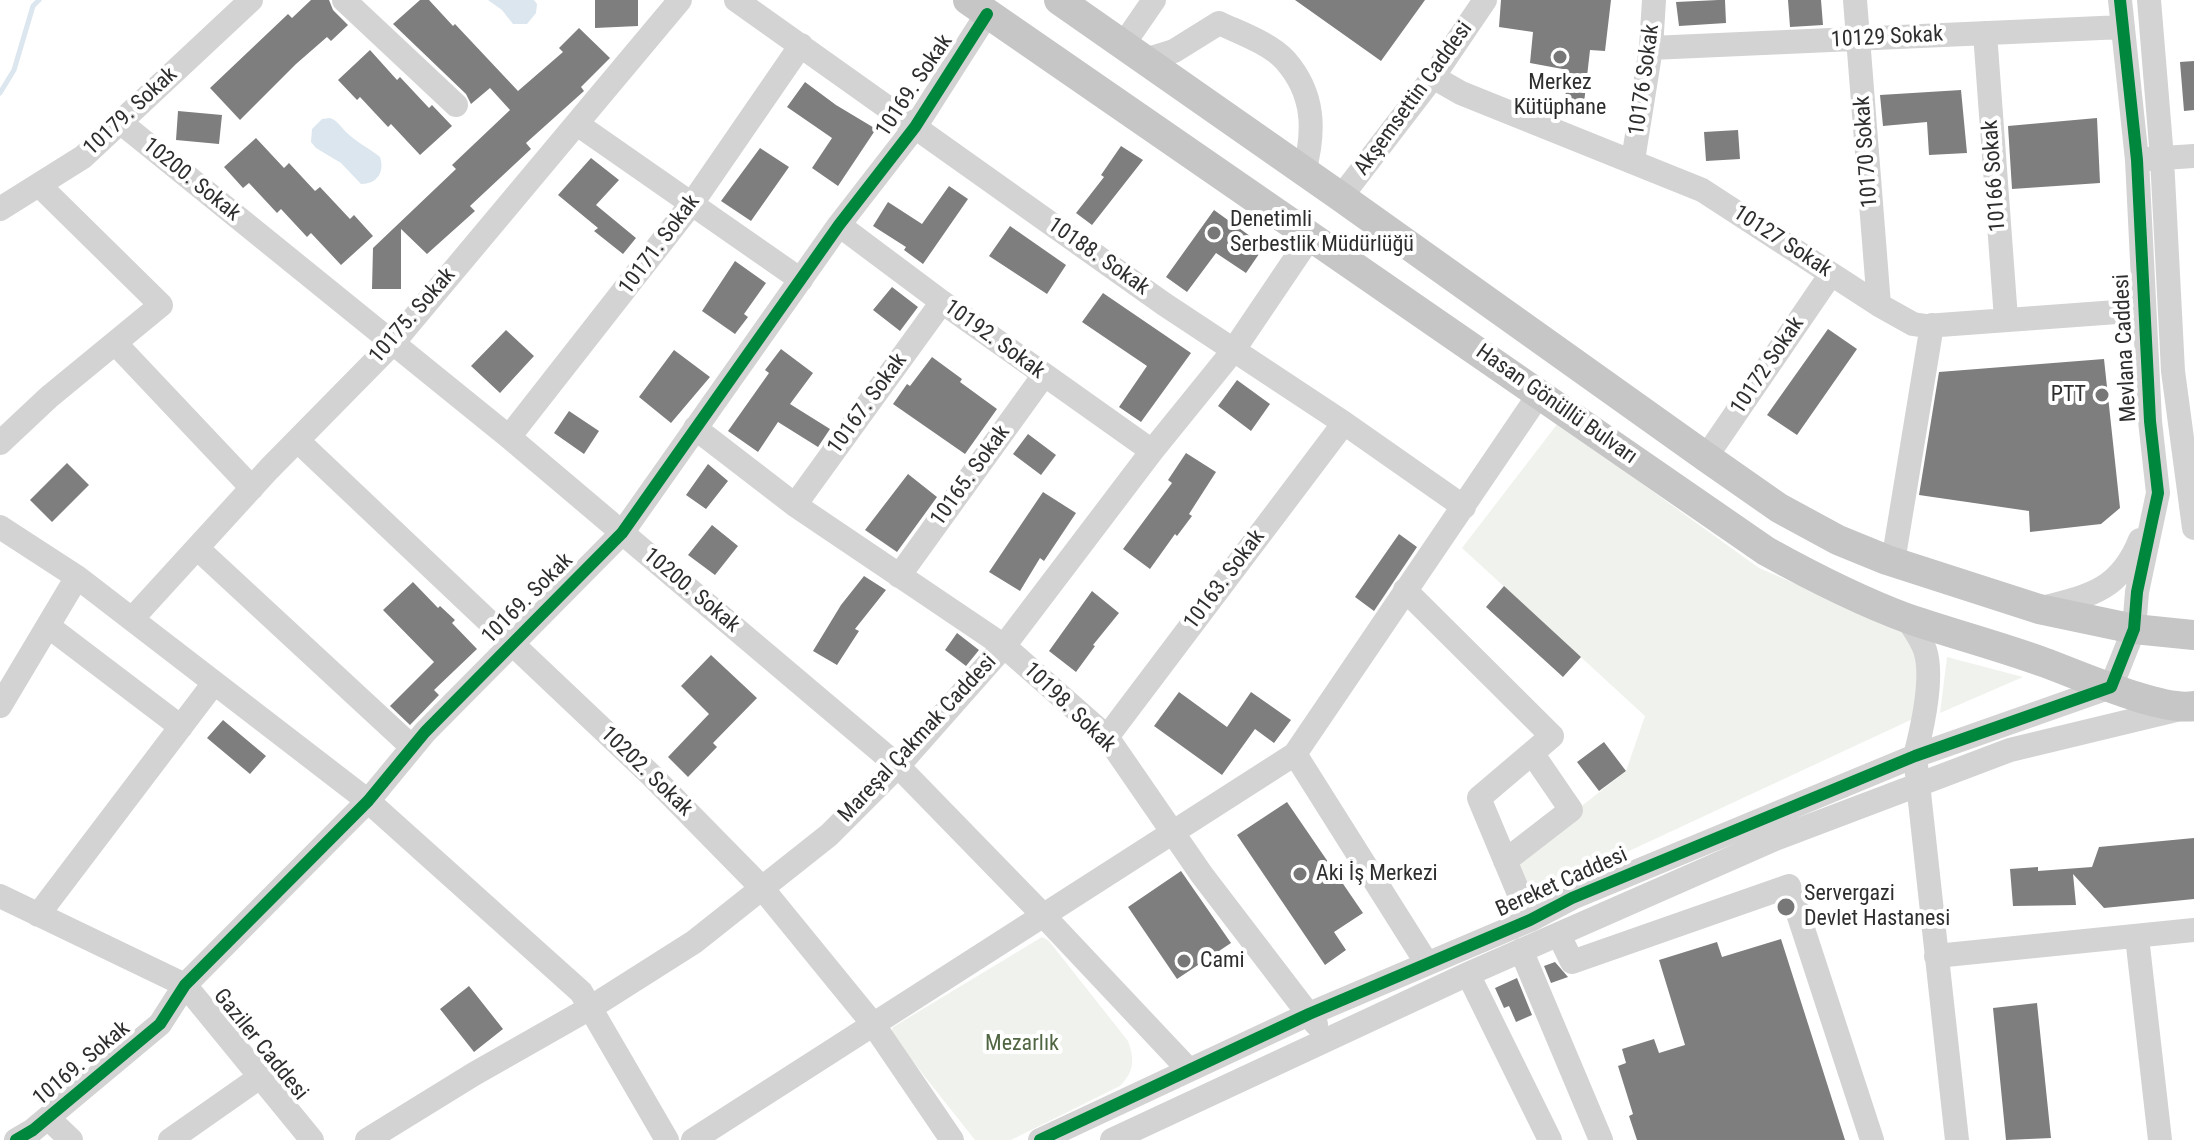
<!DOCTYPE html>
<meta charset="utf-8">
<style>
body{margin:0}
canvas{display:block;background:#fff}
</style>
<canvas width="2194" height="1140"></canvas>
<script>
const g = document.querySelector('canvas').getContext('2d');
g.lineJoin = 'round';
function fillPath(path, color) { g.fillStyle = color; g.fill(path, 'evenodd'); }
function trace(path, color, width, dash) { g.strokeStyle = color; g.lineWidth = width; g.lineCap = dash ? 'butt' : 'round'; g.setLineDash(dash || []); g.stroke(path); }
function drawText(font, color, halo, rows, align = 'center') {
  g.font = font + ' "Roboto Condensed",sans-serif'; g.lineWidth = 8; g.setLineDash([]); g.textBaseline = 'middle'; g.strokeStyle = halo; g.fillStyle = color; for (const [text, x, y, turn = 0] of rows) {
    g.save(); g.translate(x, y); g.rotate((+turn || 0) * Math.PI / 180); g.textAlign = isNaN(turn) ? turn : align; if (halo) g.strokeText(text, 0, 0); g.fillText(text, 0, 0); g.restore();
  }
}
fillPath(new Path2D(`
 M 1558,423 L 1759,568 L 1924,639 L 1917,717 L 1526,899 L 1512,861 L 1626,771 L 1645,716 L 1462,548 Z
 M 1947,657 L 2023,677 L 1940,713 Z
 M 1042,937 L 1049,941 L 1128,1041 C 1135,1060 1134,1072 1120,1086 L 1011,1140 L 975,1140 L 891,1034 L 893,1027 Z`), '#f0f3ed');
fillPath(new Path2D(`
 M 488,0 L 534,0 L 537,4 L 536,13 L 527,24 L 513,24 L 502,10 Z
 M 330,118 C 338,121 340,126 346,132 C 356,142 369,148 380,157 C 385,172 377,184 361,184 L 341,163 L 316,148 L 311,142 L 312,129 L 322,119 Z`), '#dbe6ef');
trace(new Path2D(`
 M 0,93 L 14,70 L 33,6 L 39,0`), '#dbe6ef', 5);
fillPath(new Path2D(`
 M 311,0 L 329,0 L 333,10 L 348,25 L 331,41 L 327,37 L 296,64 L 240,120 L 210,88 L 288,14 L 292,18 Z
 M 420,0 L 429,0 L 453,26 L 455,24 L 518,91 L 563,52 L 559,48 L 579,28 L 610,58 L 581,87 L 584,91 L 526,143 L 531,149 L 470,206 L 475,211 L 427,254 L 401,229 L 401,289 L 372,289 L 373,248 L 456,169 L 452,165 L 510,110 L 490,88 L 471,104 L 466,94 L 393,24 Z
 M 595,0 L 638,0 L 638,26 L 595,28 Z
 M 1295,0 L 1425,0 L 1381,61 Z
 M 1501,0 L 1611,0 L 1605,51 L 1590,50 L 1583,112 L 1564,109 L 1568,70 L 1530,63 L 1533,32 L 1499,27 Z
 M 1718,0 L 1725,0 L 1726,23 L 1679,26 L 1676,2 Z
 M 1788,0 L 1821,0 L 1823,25 L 1790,27 Z
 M 370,50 L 397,80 L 400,77 L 429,108 L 432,105 L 452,126 L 420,155 L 391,124 L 388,127 L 360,97 L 357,100 L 338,80 Z
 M 2194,61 L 2194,110 L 2184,111 L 2180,62 Z
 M 805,82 L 836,105 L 876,129 L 838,186 L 812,168 L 832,138 L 787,107 Z
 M 1961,90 L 1967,153 L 1929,155 L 1927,122 L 1883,126 L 1880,95 Z
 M 178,111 L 222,115 L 219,144 L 176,140 Z
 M 2097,118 L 2100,183 L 2012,189 L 2008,126 Z
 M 1738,130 L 1740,159 L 1706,161 L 1704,132 Z
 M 256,138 L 284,168 L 289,163 L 315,191 L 320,187 L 350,219 L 354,215 L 373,236 L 341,265 L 311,233 L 307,237 L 281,209 L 277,213 L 249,183 L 243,188 L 224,167 Z
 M 1121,146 L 1143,160 L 1092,225 L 1076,213 L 1104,177 L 1101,175 Z
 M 760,148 L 789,167 L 751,221 L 721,201 Z
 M 591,158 L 619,180 L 596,205 L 636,238 L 623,254 L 594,231 L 598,228 L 558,195 Z
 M 949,186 L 968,199 L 923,264 L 904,250 L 906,247 L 873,226 L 888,202 L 922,224 Z
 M 1214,210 L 1250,236 L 1256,243 L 1259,254 L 1246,273 L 1216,253 L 1187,292 L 1166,277 Z
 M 1010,226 L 1066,265 L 1047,294 L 989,256 Z
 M 735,261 L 766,283 L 744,314 L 748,317 L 735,334 L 702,311 Z
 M 892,287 L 918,307 L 900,331 L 873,310 Z
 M 1103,293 L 1191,353 L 1141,422 L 1119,407 L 1147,366 L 1082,322 Z
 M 1828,329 L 1857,349 L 1797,435 L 1767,415 Z
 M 506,330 L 534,356 L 500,393 L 471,366 Z
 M 781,349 L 813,373 L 790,404 L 830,429 L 818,447 L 778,422 L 758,452 L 728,431 L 769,373 L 765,370 Z
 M 674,350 L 710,377 L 671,423 L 639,397 Z
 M 932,357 L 962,379 L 960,382 L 997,409 L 965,454 L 893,404 L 907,384 L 910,386 Z
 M 2104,359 L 2120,508 L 2101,524 L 2030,532 L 2029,511 L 1919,495 L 1939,372 Z
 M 1237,380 L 1270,404 L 1251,431 L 1218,406 Z
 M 569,411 L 599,431 L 584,454 L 554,433 Z
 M 1028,434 L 1056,455 L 1041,475 L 1013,454 Z
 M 1186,453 L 1216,472 L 1189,514 L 1192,516 L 1177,536 L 1175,534 L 1150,569 L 1123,549 L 1172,483 L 1168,480 Z
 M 67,463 L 89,485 L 52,522 L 30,500 Z
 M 708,464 L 728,481 L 706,509 L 686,495 Z
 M 908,474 L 937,497 L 897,552 L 865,530 Z
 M 1043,492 L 1076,513 L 1044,561 L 1040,558 L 1020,591 L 989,572 Z
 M 712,525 L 738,546 L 715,575 L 688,555 Z
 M 1399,534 L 1417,547 L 1374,611 L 1355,597 Z
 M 864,576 L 886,590 L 855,629 L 859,631 L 837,665 L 813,651 L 841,605 Z
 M 413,582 L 438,608 L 440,606 L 455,620 L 452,623 L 477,649 L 434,690 L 439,695 L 410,725 L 390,706 L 434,662 L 383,610 Z
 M 1504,586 L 1581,657 L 1563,677 L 1486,607 Z
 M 1092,591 L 1119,613 L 1093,645 L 1095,646 L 1076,672 L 1049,651 Z
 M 957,633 L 979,650 L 966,666 L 945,650 Z
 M 711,655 L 757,698 L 713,743 L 717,747 L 688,777 L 668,757 L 709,714 L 681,686 Z
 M 1179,692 L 1227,727 L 1251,692 L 1291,720 L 1274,743 L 1255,729 L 1222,775 L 1154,726 Z
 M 223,720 L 266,756 L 250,774 L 207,738 Z
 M 1604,742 L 1626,771 L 1599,791 L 1577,762 Z
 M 1287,802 L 1363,913 L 1334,932 L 1346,950 L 1325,965 L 1237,835 Z
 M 2194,838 L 2194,899 L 2104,908 L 2073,874 L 2076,905 L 2013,906 L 2010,869 L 2038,867 L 2038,871 L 2092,867 L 2099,847 Z
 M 1181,871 L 1231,943 L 1177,979 L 1128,907 Z
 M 1781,939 L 1845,1140 L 1637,1140 L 1629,1116 L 1633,1114 L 1618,1066 L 1626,1063 L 1622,1049 L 1654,1039 L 1659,1053 L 1685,1045 L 1659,960 L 1717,942 L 1722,957 Z
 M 1555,962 L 1568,977 L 1551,983 L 1544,966 Z
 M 1517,978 L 1532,1015 L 1516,1022 L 1509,1006 L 1504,1008 L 1495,988 Z
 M 469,986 L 503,1029 L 474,1052 L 440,1009 Z
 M 2037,1003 L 2051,1138 L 2006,1140 L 1993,1008 Z`), '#7e7e7e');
trace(new Path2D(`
 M 344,0 L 456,105
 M 736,0 L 1164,304 L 1344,423 L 1464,507
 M 1855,0 L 1879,305
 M 2149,0 L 2162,158 L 2173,371 L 2194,528
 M 1985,33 L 2006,319
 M 1123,45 L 1154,0
 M 1651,48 L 2123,27
 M 1145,60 L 1174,51 L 1219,23 C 1240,33 1269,43 1285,60 C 1315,94 1315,131 1304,172
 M 1433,77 L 1461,93 L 1702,190 L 1879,305 L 1913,324 L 1926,326 L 2144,310
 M 120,122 L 509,437 L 898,766 L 1043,915 L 1189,1070
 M 577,124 L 801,280
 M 2148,159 L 2194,156
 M 1633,160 L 1651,48 L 1654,0
 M 1341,197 L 1433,77 L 1485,0
 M 0,209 L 83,157 L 251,0
 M 839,225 L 942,302 L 1152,451
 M 115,343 L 252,488
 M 695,428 L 795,505 L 1004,646 L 1107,737 L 1202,875 L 1316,1024
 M 509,437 L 693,202 L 801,45
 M 298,441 L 652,776 L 762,888 L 873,1024 L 952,1140
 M 0,443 L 49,397 L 161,305 L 39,185
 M 1706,457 L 1831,274
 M 795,505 L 942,302
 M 0,527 L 77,577 L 368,801 L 581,992 L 667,1140
 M 197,548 L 412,747
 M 1893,562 L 1932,325
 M 899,576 L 1044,375
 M 1405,590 L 1552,736 L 1479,798 L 1530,920
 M 2042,608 C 2090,596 2120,590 2140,540
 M 1906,617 C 1913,628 1921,638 1925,650 C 1934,677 1922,729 1915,756 L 1957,1140
 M 132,619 L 269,469 L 393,343 L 680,0
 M 48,626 L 181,727
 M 0,706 L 77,577
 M 1107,737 L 1344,423
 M 1295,754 L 1426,962
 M 1505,861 L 1571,810 L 1532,753
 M 0,896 L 185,985 L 312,1140
 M 38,915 L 214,683
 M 1559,935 L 1572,962 L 1789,886 L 1872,1140
 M 2137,937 L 2160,1140
 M 1521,950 L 1601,1140
 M 1936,956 L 2194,930
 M 1468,974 L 1550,1140
 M 48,1118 L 71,1140
 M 16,1140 L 33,1130 L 160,1024 L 185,985 L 368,801 L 425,732 L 622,533 L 839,225 L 915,127 L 987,14
 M 170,1140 L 260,1077
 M 367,1140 L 474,1074 L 590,1008 L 694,942 L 829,835 L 898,766 L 1004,646 L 1152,451 L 1233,351 L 1310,237
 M 693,1140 L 1295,754 L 1540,393
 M 1040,1140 L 1309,1014 L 1530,920 L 1572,898 L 1915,756 L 2111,687 L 2134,629 L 2137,592 L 2158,493 L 2150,421 L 2137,160 L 2120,0
 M 1112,1140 L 1468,974 L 1775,839 L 2010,750 L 2180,709`), '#d3d3d3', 24);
trace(new Path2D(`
 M 968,0 L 1766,551 C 1811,576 1860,601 1909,619 C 1953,634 1999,646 2043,662 C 2077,674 2161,712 2194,706
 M 1059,0 L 1341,197 L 1706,457 L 1779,508 L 1838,540 L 1887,560 L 2039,609 L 2134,629 L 2194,635`), '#c6c6c6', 30);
trace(new Path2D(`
 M 16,1140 L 33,1130 L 160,1024 L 185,985 L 368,801 L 425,732 L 622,533 L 839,225 L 915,127 L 987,14
 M 1040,1140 L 1309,1014 L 1530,920 L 1572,898 L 1915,756 L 2111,687 L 2134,629 L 2137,592 L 2158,493 L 2150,421 L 2137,160 L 2120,0`), '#00873e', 12);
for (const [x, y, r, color] of [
 [1560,57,8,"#777"],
 [1214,233,8,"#777"],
 [2102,395,8,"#777"],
 [1300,874,8,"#777"],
 [1786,907,10,"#777"],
 [1184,961,8,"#777"]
]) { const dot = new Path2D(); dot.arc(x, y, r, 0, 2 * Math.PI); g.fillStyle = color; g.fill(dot); trace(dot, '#fff', 3); }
drawText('22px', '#2e2e2e', '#fff', [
 ["10129 Sokak",1887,38,-3],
 ["10176 Sokak",1645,80,-82],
 ["10169. Sokak",915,86,-56],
 ["Akşemsettin Caddesi",1414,99,-54],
 ["10179. Sokak",131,112,-43],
 ["10170 Sokak",1867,152,-94],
 ["10166 Sokak",1995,176,-94],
 ["10200. Sokak",191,180,39],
 ["10127 Sokak",1782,242,33],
 ["10171. Sokak",660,245,-53],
 ["10188. Sokak",1098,257,35],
 ["10175. Sokak",413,316,-49],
 ["10192. Sokak",994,340,36],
 ["Mevlana Caddesi",2126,348,-93],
 ["10172 Sokak",1768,366,-56],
 ["10167. Sokak",868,404,-54],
 ["Hasan Gönüllü Bulvarı",1556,405,35],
 ["10165. Sokak",971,476,-54],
 ["10163. Sokak",1225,580,-53],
 ["10200. Sokak",691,591,40],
 ["10169. Sokak",528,599,-45],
 ["10198. Sokak",1069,708,44],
 ["Mareşal Çakmak Caddesi",918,739,-47],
 ["10202. Sokak",646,772,44],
 ["Bereket Caddesi",1562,883,-24],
 ["Gaziler Caddesi",260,1045,51],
 ["10169. Sokak",82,1064,-40]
]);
drawText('22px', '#2e2e2e', '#fff', [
 ["Merkez",1560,83,"center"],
 ["Kütüphane",1560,108,"center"],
 ["Denetimli",1230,220],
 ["Serbestlik Müdürlüğü",1230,245],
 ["PTT",2086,395,"right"],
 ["Aki İş Merkezi",1316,874],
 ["Servergazi",1804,894],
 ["Devlet Hastanesi",1804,919],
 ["Cami",1200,961]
], 'left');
drawText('22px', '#506541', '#fff', [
 ["Mezarlık",1022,1044]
]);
</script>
